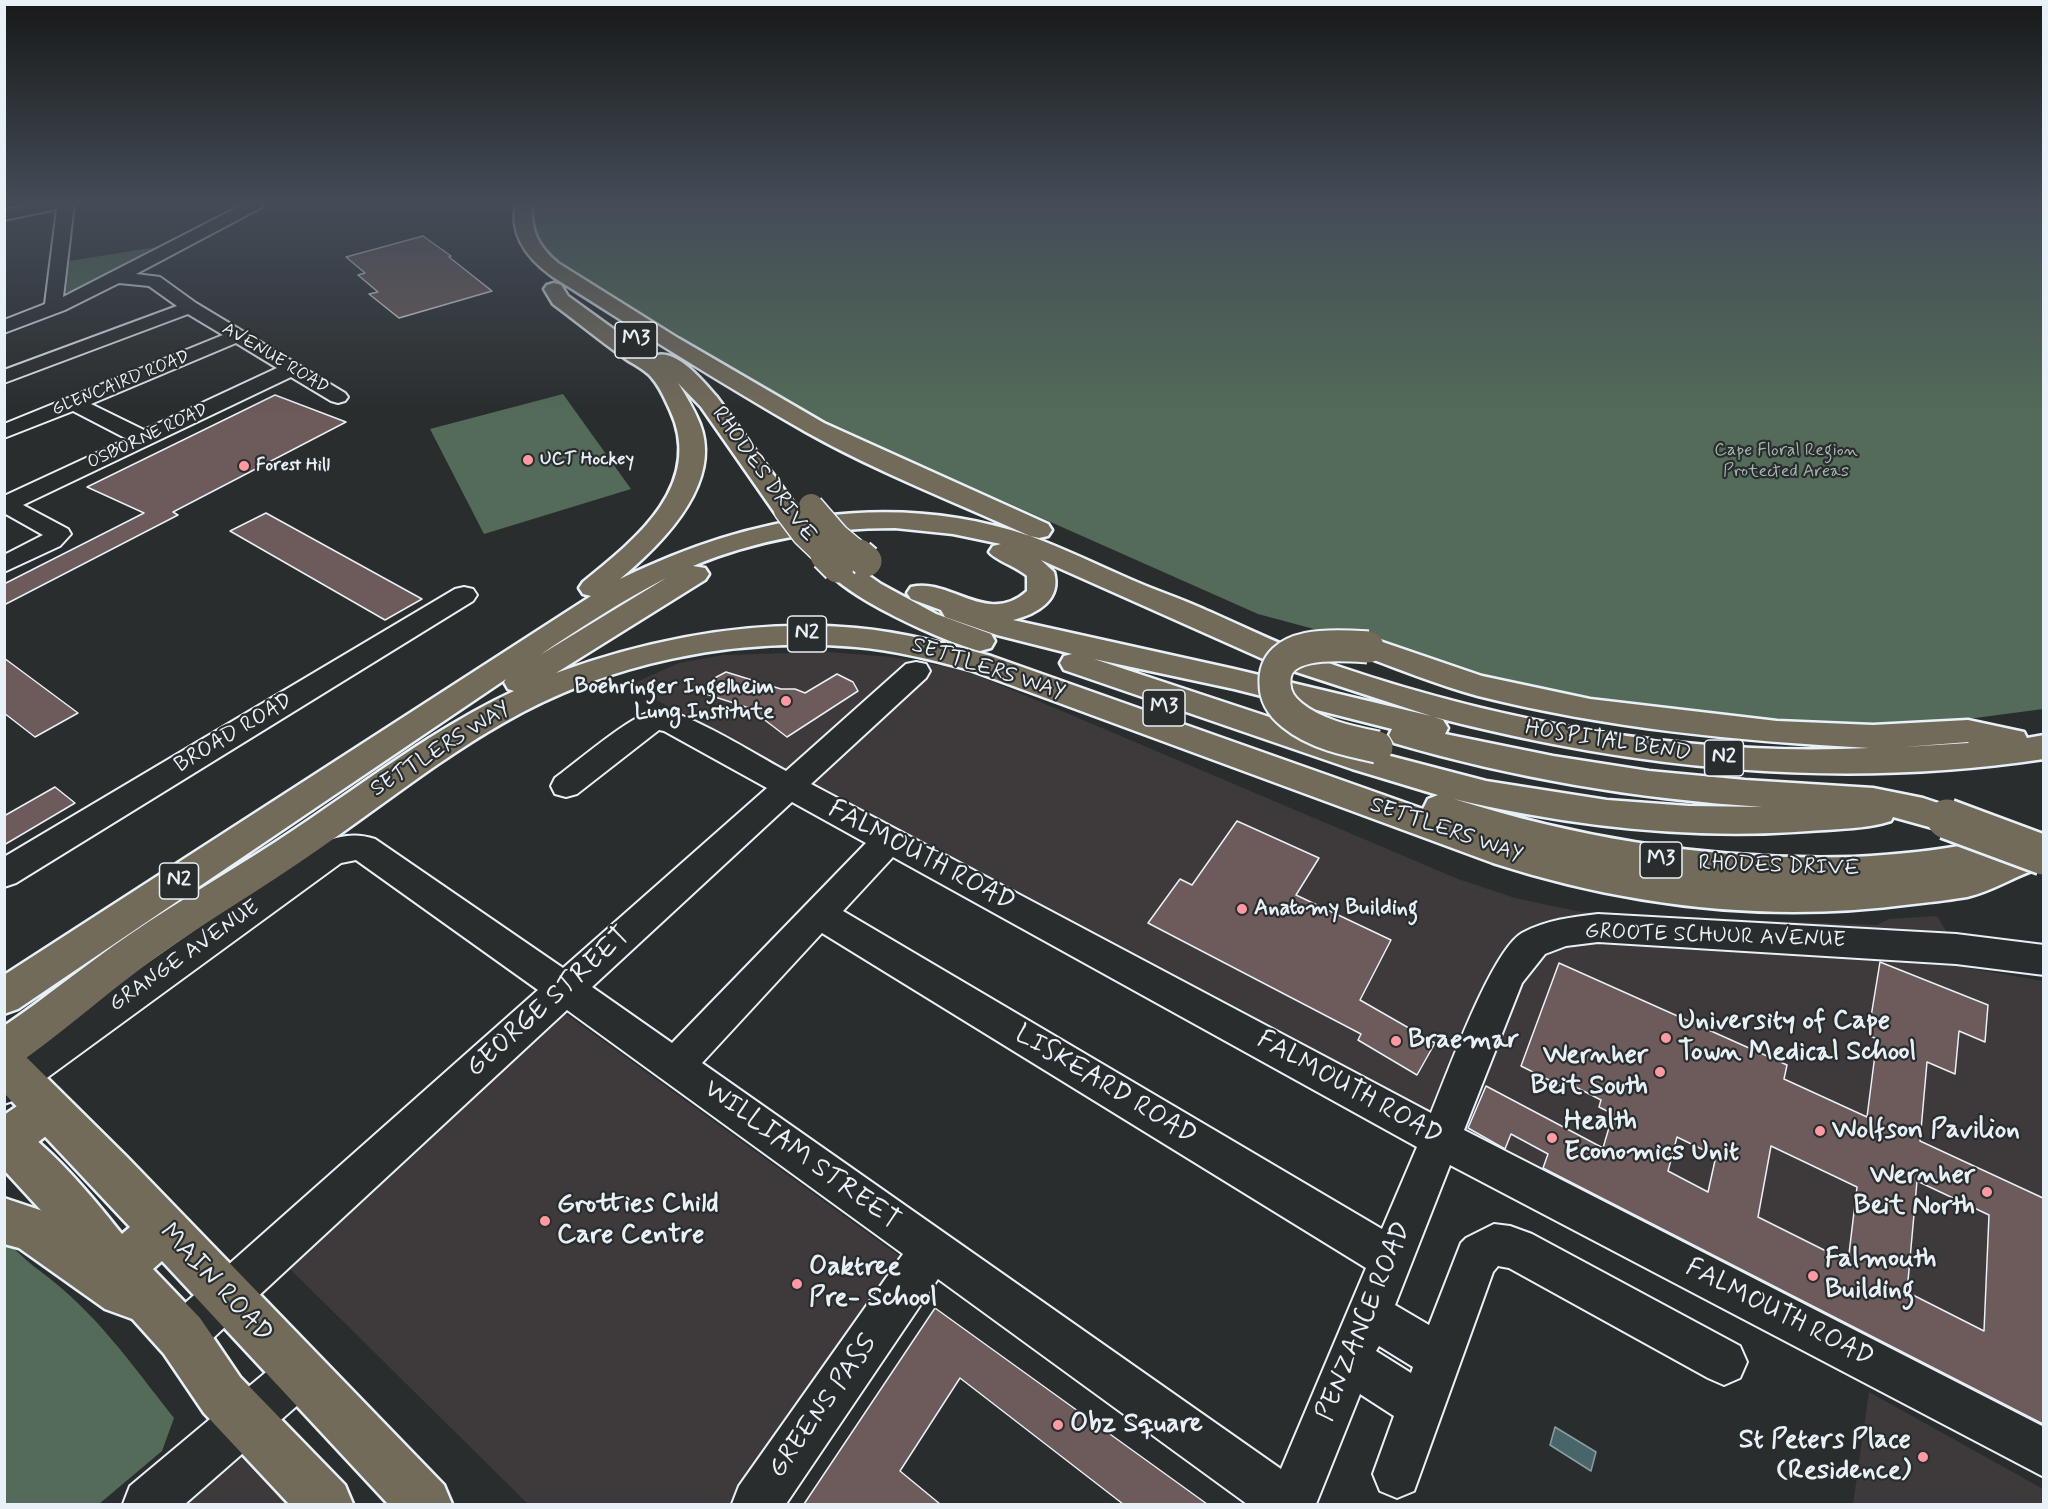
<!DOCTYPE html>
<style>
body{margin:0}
#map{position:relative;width:2048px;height:1509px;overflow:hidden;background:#2a2d2e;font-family:Mynerve,sans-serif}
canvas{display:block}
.frame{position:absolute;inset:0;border:6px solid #e8f1f8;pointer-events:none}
</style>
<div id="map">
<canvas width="2048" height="1509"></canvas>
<div class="frame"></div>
</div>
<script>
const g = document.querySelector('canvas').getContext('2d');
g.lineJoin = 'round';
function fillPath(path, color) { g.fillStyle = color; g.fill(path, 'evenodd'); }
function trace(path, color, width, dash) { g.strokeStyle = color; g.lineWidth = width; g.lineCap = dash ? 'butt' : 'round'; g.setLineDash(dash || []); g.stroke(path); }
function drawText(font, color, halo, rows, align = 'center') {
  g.font = font + ' Mynerve,sans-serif'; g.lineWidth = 4.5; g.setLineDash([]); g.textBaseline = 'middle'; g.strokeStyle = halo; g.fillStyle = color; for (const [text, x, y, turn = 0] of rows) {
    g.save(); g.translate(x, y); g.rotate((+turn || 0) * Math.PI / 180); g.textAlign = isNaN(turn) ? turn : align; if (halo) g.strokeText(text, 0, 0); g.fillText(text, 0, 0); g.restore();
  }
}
fillPath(new Path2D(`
 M 828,652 L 891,657 L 965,670 L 1458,879 L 1515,898 L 1581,912 L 1771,921 L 1877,925 L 1889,919 L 1937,916 L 1968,968 L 2043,981 L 2043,1436 L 1465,1128 L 1471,1112 L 1438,1095 L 1430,1112 L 806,785 L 630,685 L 679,663 L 723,655 Z
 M 562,1011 L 909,1263 L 733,1504 L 528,1504 L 287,1266 Z
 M 1869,1392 L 2043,1489 L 2043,1504 L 1853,1504 Z
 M 246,1419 L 326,1504 L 148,1504 Z`), '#3e3a3b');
fillPath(new Path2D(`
 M 535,204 L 2043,204 L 2043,709 L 1975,718 L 1864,727 L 1702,713 L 1560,695 L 1258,614 L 807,414 L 562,264 C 545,246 528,230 535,204 Z
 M 156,247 L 157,249 L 83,291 L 66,292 L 69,261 Z
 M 563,394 L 631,489 L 484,534 L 430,429 Z
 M 4,1241 C 17,1250 27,1262 40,1271 C 95,1311 132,1365 174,1418 L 162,1451 L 99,1504 L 5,1504 Z`), '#536b58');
const water = new Path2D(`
 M 1555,1427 L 1596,1452 L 1591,1471 L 1550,1445 Z`);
fillPath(water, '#486669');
trace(water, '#889ea2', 1.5);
const building = new Path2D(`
 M 423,236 L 451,256 L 449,257 L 492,291 L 399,318 L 369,294 L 378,292 L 358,275 L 365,273 L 346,257 Z
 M 275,395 L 346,422 L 173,512 L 178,515 L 4,605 L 4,584 L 144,513 L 87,487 Z
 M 266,513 L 422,599 L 385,620 L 230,531 Z
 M 4,658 L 78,713 L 35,737 L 4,713 Z
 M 726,672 L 781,689 L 795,689 L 805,693 L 837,674 L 853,682 L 858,691 L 787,737 L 749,708 L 706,694 L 709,681 Z
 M 55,787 L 75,803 L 4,845 L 4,816 Z
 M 1237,821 L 1319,858 L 1296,895 L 1391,940 L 1360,1000 L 1435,1043 L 1417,1075 L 1358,1040 L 1361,1034 L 1148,923 L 1180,879 L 1192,885 Z
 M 1880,962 L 1988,1005 L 1985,1042 L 1959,1031 L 1955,1074 L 1927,1062 L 1920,1141 L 2043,1198 L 2043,1424 L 1543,1168 L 1548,1154 L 1511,1134 L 1505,1149 L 1468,1128 L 1486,1086 L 1603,1148 L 1613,1114 L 1599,1107 L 1601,1100 L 1566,1082 L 1565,1088 L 1521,1066 L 1559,963 L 1787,1065 L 1784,1079 L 1867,1117 L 1877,1039 L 1868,1035 ZM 1677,1137 L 1716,1156 L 1708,1192 L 1668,1171 ZM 1771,1146 L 1857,1187 L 1848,1262 L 1758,1217 ZM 1917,1181 L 1989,1215 L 1984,1331 L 1907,1292 Z
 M 935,1308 L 1207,1504 L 1123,1504 L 960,1378 L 900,1471 L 940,1504 L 804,1504 Z`);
fillPath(building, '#6d5a5a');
trace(building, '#e8f1f8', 1.5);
const minor = new Path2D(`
 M 37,204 L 74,204 L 63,297 L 244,204 L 264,204 L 262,207 L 136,274 L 160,277 L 196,303 L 345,393 L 348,397 L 345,401 L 338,403 L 331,401 L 291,377 L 23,505 L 68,529 L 71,534 L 60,546 L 4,572 L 4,555 L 43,535 L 4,513 L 4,496 L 127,439 L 73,411 L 4,438 L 4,424 L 223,335 L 188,314 L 4,383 L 4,370 L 177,306 L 149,286 L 119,283 L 65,310 L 4,333 L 4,320 L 45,304 L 57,209 L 4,220 L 4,210 ZM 236,343 L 277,368 L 144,430 L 91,404 Z
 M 464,587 L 473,589 L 477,595 L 473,601 L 16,883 L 4,887 L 4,857 L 455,589 Z
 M 916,662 L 926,664 L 930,671 L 926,678 L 811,784 L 1431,1113 C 1447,1075 1491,951 1522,933 C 1546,920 1572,917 1598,914 L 1956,934 L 2044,945 L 2044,975 L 1956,964 L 1598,942 L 1566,946 L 1545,954 L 1522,983 L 1464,1130 L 2044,1427 L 2044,1477 L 1450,1165 L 1395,1305 L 1429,1325 L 1461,1243 L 1466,1238 L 1494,1224 L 1510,1226 L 1532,1234 L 1740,1346 L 1747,1362 L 1740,1378 L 1724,1385 L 1708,1378 L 1509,1268 L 1498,1266 L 1493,1272 L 1414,1491 L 1397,1498 L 1380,1491 L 1373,1474 L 1394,1416 L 1360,1394 L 1316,1504 L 1247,1504 L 938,1279 L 786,1504 L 732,1504 L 739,1486 L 903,1254 L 567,1010 L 198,1352 L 182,1359 L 166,1352 L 159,1336 L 166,1320 L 538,990 L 356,860 L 341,863 L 18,1099 L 4,1104 L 4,1063 L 317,845 C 338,836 354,832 375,839 L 563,968 L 767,788 L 664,731 L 659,730 L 577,794 L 566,797 L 555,794 L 551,786 L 555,778 C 576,763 635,711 658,710 C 684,709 760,757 786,771 L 906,664 ZM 792,802 L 866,843 L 672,1043 L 592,987 ZM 893,857 L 1417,1147 L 1382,1229 L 843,911 ZM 822,933 L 1366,1268 L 1281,1469 L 702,1063 ZM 1379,1346 L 1413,1367 L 1411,1373 L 1376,1351 Z
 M 299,1351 L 315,1358 L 322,1374 L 315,1390 L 185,1504 L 123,1504 L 130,1486 L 283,1358 Z`);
const major = new Path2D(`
 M 4,1045 L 19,1050 L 127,1157 L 444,1485 L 452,1504 L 388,1504 L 162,1261 L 153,1269 L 200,1318 L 240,1377 L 345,1485 L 353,1504 L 289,1504 L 204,1413 L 164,1354 L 101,1284 L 70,1242 L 4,1170 L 4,1119 C 41,1134 96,1201 122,1234 L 130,1227 L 4,1093 Z`);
const highway = new Path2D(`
 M 516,204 L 532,204 C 530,230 538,246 558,263 L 678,338 L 824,423 L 1048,524 L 1052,530 L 1048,536 L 1039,538 L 1030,536 C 955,502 877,472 806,432 C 720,383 637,330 553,277 C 528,259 509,236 516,204 Z
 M 554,283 L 561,285 L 568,296 L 655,359 L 657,355 C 678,350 704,382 717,397 L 799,510 L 795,516 L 786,518 L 777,516 L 701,407 L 678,383 C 686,396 694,409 700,424 C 723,484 662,544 620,579 C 748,516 892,489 1030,536 C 1065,549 1098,565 1132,580 C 1154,590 1177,597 1199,607 C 1245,627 1289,649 1337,666 C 1505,723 1690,757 1869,748 C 1737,741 1606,728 1478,696 C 1437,685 1397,668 1357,654 L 1353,647 L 1357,640 L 1368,637 L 1482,676 L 1590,699 L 1777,721 L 1873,725 L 1968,720 L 2024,732 L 2027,738 L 2044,735 L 2044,759 C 1837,790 1634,769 1434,717 L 1443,720 L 1448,728 L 1445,734 L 1553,756 L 1649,771 L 1745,780 L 1873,788 L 1923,798 L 1959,810 L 1964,819 L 1959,828 L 1947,832 L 1893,817 L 1891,821 C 1866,829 1836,829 1809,831 C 1690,840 1570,826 1454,799 C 1584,840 1717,861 1853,857 C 1893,855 1936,851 1975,843 C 1993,840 2000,832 2019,838 L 2022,844 L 2044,839 L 2044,867 C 2017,874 1994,891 1967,897 C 1949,900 1931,902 1913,904 C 1771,923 1629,907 1493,863 L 970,670 C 932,660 894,650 856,647 C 734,637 609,662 503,723 C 438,760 380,807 319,849 C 265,887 208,920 155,958 C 113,988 75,1022 33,1053 L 19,1063 L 4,1069 L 4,1026 C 47,997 86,964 129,935 C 183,898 240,866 295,829 C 367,781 435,728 514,691 L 508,689 L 504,682 L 506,679 L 18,1009 L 4,1014 L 4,975 L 591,596 L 583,594 L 579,588 L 583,582 C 635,540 705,485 670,410 C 665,399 660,387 652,378 C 645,369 632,364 623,357 C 599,340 576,321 553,304 L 544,289 L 547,285 ZM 895,528 L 953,534 L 1001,544 L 993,546 L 989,552 C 995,560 1017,567 1027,576 L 1027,591 C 987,627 950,577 911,587 L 907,593 L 911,599 L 941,610 L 945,617 L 997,635 L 1072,654 L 1064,656 L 1060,663 L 1064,670 L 1352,769 L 1438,795 L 1428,799 L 1423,809 L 991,656 C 947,644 902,632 856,628 C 753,619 653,638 556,673 L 705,580 L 709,574 L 705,568 L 693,566 C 758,539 824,528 895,528 ZM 1041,560 L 1281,667 L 1431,716 L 1234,669 L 1013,620 C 1037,614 1062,600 1054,572 ZM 666,578 L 658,583 L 540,655 C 581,627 622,601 666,578 ZM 1094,659 L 1234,689 L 1392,729 L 1389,735 L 1394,743 C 1513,778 1639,799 1763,807 L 1689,806 L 1607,800 L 1486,781 L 1375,752 ZM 1969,743 L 1904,747 L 1968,742 Z
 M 838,559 L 848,561 L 881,584 L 936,614 L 991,634 L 995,641 L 991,648 L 980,651 C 942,641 846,598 824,567 L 828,561 Z
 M 48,1089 L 63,1095 L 70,1109 L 63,1123 L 20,1156 L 4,1162 L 4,1115 L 33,1095 Z
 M 4,1198 L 46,1212 L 135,1272 L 166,1284 L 173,1301 L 166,1318 L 149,1325 L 105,1309 L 19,1248 L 4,1244 Z`);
trace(minor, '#e8f1f8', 4);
trace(major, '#e8f1f8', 5);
trace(highway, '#e8f1f8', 5);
fillPath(minor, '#2a2d2e');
fillPath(major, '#726b5a');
fillPath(highway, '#726b5a');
const highwayBridgeFar2 = new Path2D(`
 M 811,506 L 837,536 L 861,556
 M 786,510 L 804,534 L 827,556`);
const highwayBridgeFar1 = new Path2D(`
 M 826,555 L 838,567
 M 859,555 L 866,561
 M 1368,647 C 1339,645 1272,639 1275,684 C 1275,697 1282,707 1292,715 C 1315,734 1348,741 1377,747`);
const highwayBridge = new Path2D(`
 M 1947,819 L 2044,855`);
trace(highwayBridgeFar2, '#e8f1f8', 27, []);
trace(highwayBridgeFar1, '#e8f1f8', 35, []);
trace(highwayBridge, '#e8f1f8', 44, []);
trace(highwayBridgeFar2, '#726b5a', 24);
trace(highwayBridgeFar1, '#726b5a', 31);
trace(highwayBridge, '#726b5a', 39);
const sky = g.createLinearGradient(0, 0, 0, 415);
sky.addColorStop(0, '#171919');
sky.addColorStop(0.49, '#444c57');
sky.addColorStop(1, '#444c5700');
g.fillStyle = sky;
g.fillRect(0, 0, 2048, 415);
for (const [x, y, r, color] of [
 [528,460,6,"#ff9aa2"],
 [244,466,6,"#ff9aa2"],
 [786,701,6,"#ff9aa2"],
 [1242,909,6,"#ff9aa2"],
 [1666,1038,6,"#ff9aa2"],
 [1396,1041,6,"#ff9aa2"],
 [1660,1072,6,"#ff9aa2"],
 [1820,1131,6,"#ff9aa2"],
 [1552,1138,6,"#ff9aa2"],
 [1987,1192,6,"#ff9aa2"],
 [545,1221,6,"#ff9aa2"],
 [1813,1276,6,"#ff9aa2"],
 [797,1284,6,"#ff9aa2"],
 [1058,1425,6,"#ff9aa2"],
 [1923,1457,6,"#ff9aa2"]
]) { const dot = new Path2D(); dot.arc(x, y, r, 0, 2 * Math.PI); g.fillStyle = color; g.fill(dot); trace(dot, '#2a2d2e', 2); }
drawText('18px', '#e8f1f8', '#2a2d2e', [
 ["AVENUE ROAD",275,359,31],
 ["GLENCAIRD ROAD",121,384,-22],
 ["OSBORNE ROAD",148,437,-25]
]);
drawText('18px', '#a5b5b0', '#2a2d2e', [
 ["Cape Floral Region",1786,451],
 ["Protected Areas",1786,472]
]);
drawText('bold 18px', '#e8f1f8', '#2a2d2e', [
 ["UCT Hockey",540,460],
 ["Forest Hill",256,466]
], 'left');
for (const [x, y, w] of [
 [636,340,42],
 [807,634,39],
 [1164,708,42],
 [1724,758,39],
 [1661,860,42],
 [179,881,39]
]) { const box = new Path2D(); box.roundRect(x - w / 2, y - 18, w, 36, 4.5); g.fillStyle = '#2a2d2e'; g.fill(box); trace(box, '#e8f1f8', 1.5); }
drawText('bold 21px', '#e8f1f8', null, [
 ["M3",636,340],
 ["N2",807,634],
 ["M3",1164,708],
 ["N2",1724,758],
 ["M3",1661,860],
 ["N2",179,881]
]);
drawText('22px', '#e8f1f8', '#2a2d2e', [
 ["RHODES DRIVE",763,475,54],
 ["SETTLERS WAY",988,670,18],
 ["BROAD ROAD",234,734,-31],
 ["HOSPITAL BEND",1608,742,9],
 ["SETTLERS WAY",441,750,-32],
 ["SETTLERS WAY",1446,831,19],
 ["RHODES DRIVE",1779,867,2],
 ["GROOTE SCHUUR AVENUE",1715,937,2],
 ["GRANGE AVENUE",185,957,-35]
]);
drawText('bold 22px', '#e8f1f8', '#2a2d2e', [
 ["Boehringer Ingelheim",774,688],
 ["Lung Institute",774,713],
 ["Anatomy Building",1254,909,"left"]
], 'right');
drawText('27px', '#e8f1f8', '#2a2d2e', [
 ["FALMOUTH ROAD",921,857,28],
 ["GEORGE STREET",549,1003,-42],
 ["LISKEARD ROAD",1105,1086,31],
 ["FALMOUTH ROAD",1349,1089,29],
 ["WILLIAM STREET",801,1156,36],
 ["MAIN ROAD",215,1284,47],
 ["FALMOUTH ROAD",1779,1314,27],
 ["PENZANCE ROAD",1365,1322,-68],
 ["GREENS PASS",824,1407,-55]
]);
drawText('bold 27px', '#e8f1f8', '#2a2d2e', [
 ["University of Cape",1678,1022],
 ["Town Medical School",1678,1053],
 ["Braemar",1408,1041],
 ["Wernher",1648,1056,"right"],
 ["Beit South",1648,1087,"right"],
 ["Health",1564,1122],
 ["Economics Unit",1564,1153],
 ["Wolfson Pavilion",1832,1131],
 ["Wernher",1975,1176,"right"],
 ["Beit North",1975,1207,"right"],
 ["Grotties Child",557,1205],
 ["Care Centre",557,1236],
 ["Falmouth",1825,1260],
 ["Building",1825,1291],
 ["Oaktree",809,1268],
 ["Pre- School",809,1299],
 ["Obz Square",1070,1425],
 ["St Peters Place",1911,1441,"right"],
 ["(Residence)",1911,1472,"right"]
], 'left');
</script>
